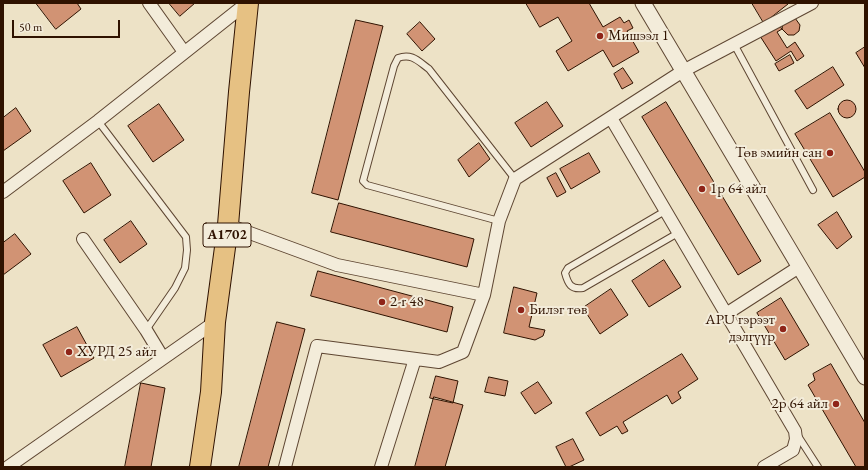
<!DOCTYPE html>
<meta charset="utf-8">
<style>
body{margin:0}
#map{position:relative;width:868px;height:470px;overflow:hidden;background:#ede2c6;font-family:"EB Garamond",serif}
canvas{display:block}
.frame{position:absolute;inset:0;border:4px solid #2f1200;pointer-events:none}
.scale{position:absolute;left:12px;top:20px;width:108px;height:18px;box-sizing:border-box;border:2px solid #2f1200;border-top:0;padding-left:5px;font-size:12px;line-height:14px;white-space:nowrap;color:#2f1200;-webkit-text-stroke:3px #f3ecda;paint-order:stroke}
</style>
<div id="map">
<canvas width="868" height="470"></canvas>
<div class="frame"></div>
<div class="scale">50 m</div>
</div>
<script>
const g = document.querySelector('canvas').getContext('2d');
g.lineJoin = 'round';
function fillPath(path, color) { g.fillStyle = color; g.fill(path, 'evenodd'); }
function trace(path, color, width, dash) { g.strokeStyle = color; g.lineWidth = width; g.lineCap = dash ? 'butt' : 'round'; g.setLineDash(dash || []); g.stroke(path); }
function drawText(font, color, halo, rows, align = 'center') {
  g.font = font + ' "EB Garamond",serif'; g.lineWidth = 4; g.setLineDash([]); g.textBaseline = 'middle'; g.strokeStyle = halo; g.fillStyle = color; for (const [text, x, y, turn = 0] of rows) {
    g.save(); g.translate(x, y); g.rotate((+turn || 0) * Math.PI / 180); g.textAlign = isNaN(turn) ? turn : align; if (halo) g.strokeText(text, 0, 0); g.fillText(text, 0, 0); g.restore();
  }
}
const building = new Path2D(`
 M 36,3 L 77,3 L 81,9 L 56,29 Z
 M 169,3 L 195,3 L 180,16 Z
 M 526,3 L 589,3 L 603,27 L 620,17 L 624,23 L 629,20 L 633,28 L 627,31 L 639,52 L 613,67 L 603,50 L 568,71 L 556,51 L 572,41 L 558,17 L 540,27 Z
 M 752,3 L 788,3 L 788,4 L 764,23 Z
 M 795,18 L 800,25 L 799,31 L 794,35 L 788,35 L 782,29 L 783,23 Z
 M 356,20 L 383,26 L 338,200 L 312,193 Z
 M 420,22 L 435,39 L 422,51 L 407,34 Z
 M 778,24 L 782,29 L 777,32 L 787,48 L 795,42 L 804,56 L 797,61 L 791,51 L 776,61 L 760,36 Z
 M 865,47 L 865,68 L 856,53 Z
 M 790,55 L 794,63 L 779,71 L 775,64 Z
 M 833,67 L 844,85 L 807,109 L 795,91 Z
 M 623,68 L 633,83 L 622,89 L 614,74 Z
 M838 109a9 9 0 1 1 18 0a9 9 0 1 1-18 0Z
 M 547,102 L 563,126 L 531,147 L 515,123 Z
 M 666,102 L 761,261 L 738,275 L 642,117 Z
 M 159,104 L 184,140 L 153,162 L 128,126 Z
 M 16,108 L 31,131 L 3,151 L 3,118 Z
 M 830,113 L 865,172 L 865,177 L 833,197 L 795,134 Z
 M 479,143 L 490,159 L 469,177 L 458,160 Z
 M 589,153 L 600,172 L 571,189 L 560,169 Z
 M 91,163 L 111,195 L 84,213 L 63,181 Z
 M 556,173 L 566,192 L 557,197 L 547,178 Z
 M 339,203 L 474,239 L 467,267 L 331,232 Z
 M 837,212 L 852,237 L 837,249 L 818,225 Z
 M 131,221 L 147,244 L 120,263 L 104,240 Z
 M 15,234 L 31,254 L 3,275 L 3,243 Z
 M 664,260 L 681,287 L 649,307 L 632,281 Z
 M 318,271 L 453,307 L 447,332 L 311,296 Z
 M 514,287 L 537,293 L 529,327 L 545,330 L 543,336 L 535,340 L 504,333 Z
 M 611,289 L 628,315 L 600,334 L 583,308 Z
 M 781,298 L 809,345 L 785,360 L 757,313 Z
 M 277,322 L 305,329 L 268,467 L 239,467 Z
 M 77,327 L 94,358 L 61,377 L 43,345 Z
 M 682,354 L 698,379 L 678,392 L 681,398 L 672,404 L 667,395 L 623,422 L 628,431 L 622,434 L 617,426 L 600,436 L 586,413 Z
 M 831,364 L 865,423 L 865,467 L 856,467 L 808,385 L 815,380 L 813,374 Z
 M 436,376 L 458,381 L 453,403 L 430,398 Z
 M 489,377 L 508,381 L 505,396 L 485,392 Z
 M 538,382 L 552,403 L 535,414 L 521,393 Z
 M 141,383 L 165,388 L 151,467 L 125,467 Z
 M 434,397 L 463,405 L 445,467 L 415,467 Z
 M 573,439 L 584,460 L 569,467 L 566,467 L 556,447 Z`);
fillPath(building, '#d19374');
trace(building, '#2f1200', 1);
const service = new Path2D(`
 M 734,44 L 813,190
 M 98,121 L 186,237 L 187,250 L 185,268 L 175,288 L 146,330
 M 665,211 L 568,268 L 565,273 C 568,284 571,290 583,288 L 678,233
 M 499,221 L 367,185 L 363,181 L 394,66 L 398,58 C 412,53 418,61 429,69 L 515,179
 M 798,436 L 818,467`);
const minor = new Path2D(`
 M 149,3 L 184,52
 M 611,118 L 795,431 L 796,439 L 793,450 L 764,467
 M 3,192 L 98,121 L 247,3
 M 228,225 L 337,265 L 484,295 L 499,221 L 515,179 L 683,71 L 812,3
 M 83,239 L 146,330 L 163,358
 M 726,314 L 799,267
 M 8,467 L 215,322
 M 285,467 L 317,346 L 439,362 L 463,352 L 484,295
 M 381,467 L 415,359`);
const tertiary = new Path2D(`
 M 643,3 L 865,377`);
const trunk = new Path2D(`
 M 200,467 L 211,392 L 215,322 L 228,225 L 239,92 L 248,3`);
trace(service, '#5e4632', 8);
trace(minor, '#5e4632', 14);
trace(tertiary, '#5e4632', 17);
trace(trunk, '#2f1200', 22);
trace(service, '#f3ecda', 6);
trace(minor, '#f3ecda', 12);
trace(tertiary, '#f3ecda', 15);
trace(trunk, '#e6c183', 20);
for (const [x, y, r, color] of [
 [600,36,4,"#8f2418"],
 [830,153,4,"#8f2418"],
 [702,189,4,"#8f2418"],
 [382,302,4,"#8f2418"],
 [521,310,4,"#8f2418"],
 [783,329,4,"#8f2418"],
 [69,352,4,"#8f2418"],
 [836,404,4,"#8f2418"]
]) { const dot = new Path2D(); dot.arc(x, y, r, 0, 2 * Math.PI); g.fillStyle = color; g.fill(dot); trace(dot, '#f3ecda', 1.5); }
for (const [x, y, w] of [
 [227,235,48]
]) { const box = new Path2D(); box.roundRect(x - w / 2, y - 12, w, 24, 3); g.fillStyle = '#f3ecda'; g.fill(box); trace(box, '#2f1200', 1); }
drawText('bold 14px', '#2f1200', null, [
 ["A1702",227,235]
]);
drawText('15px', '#2f1200', '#f3ecda', [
 ["Мишээл 1",608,36],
 ["Төв эмийн сан",822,153,"right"],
 ["1р 64 айл",710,189],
 ["2-r 48",390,302],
 ["Билэг төв",529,310],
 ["APU гэрээт",775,320,"right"],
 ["дэлгүүр",775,337,"right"],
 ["ХУРД 25 айл",77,352],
 ["2р 64 айл",828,404,"right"]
], 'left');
</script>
